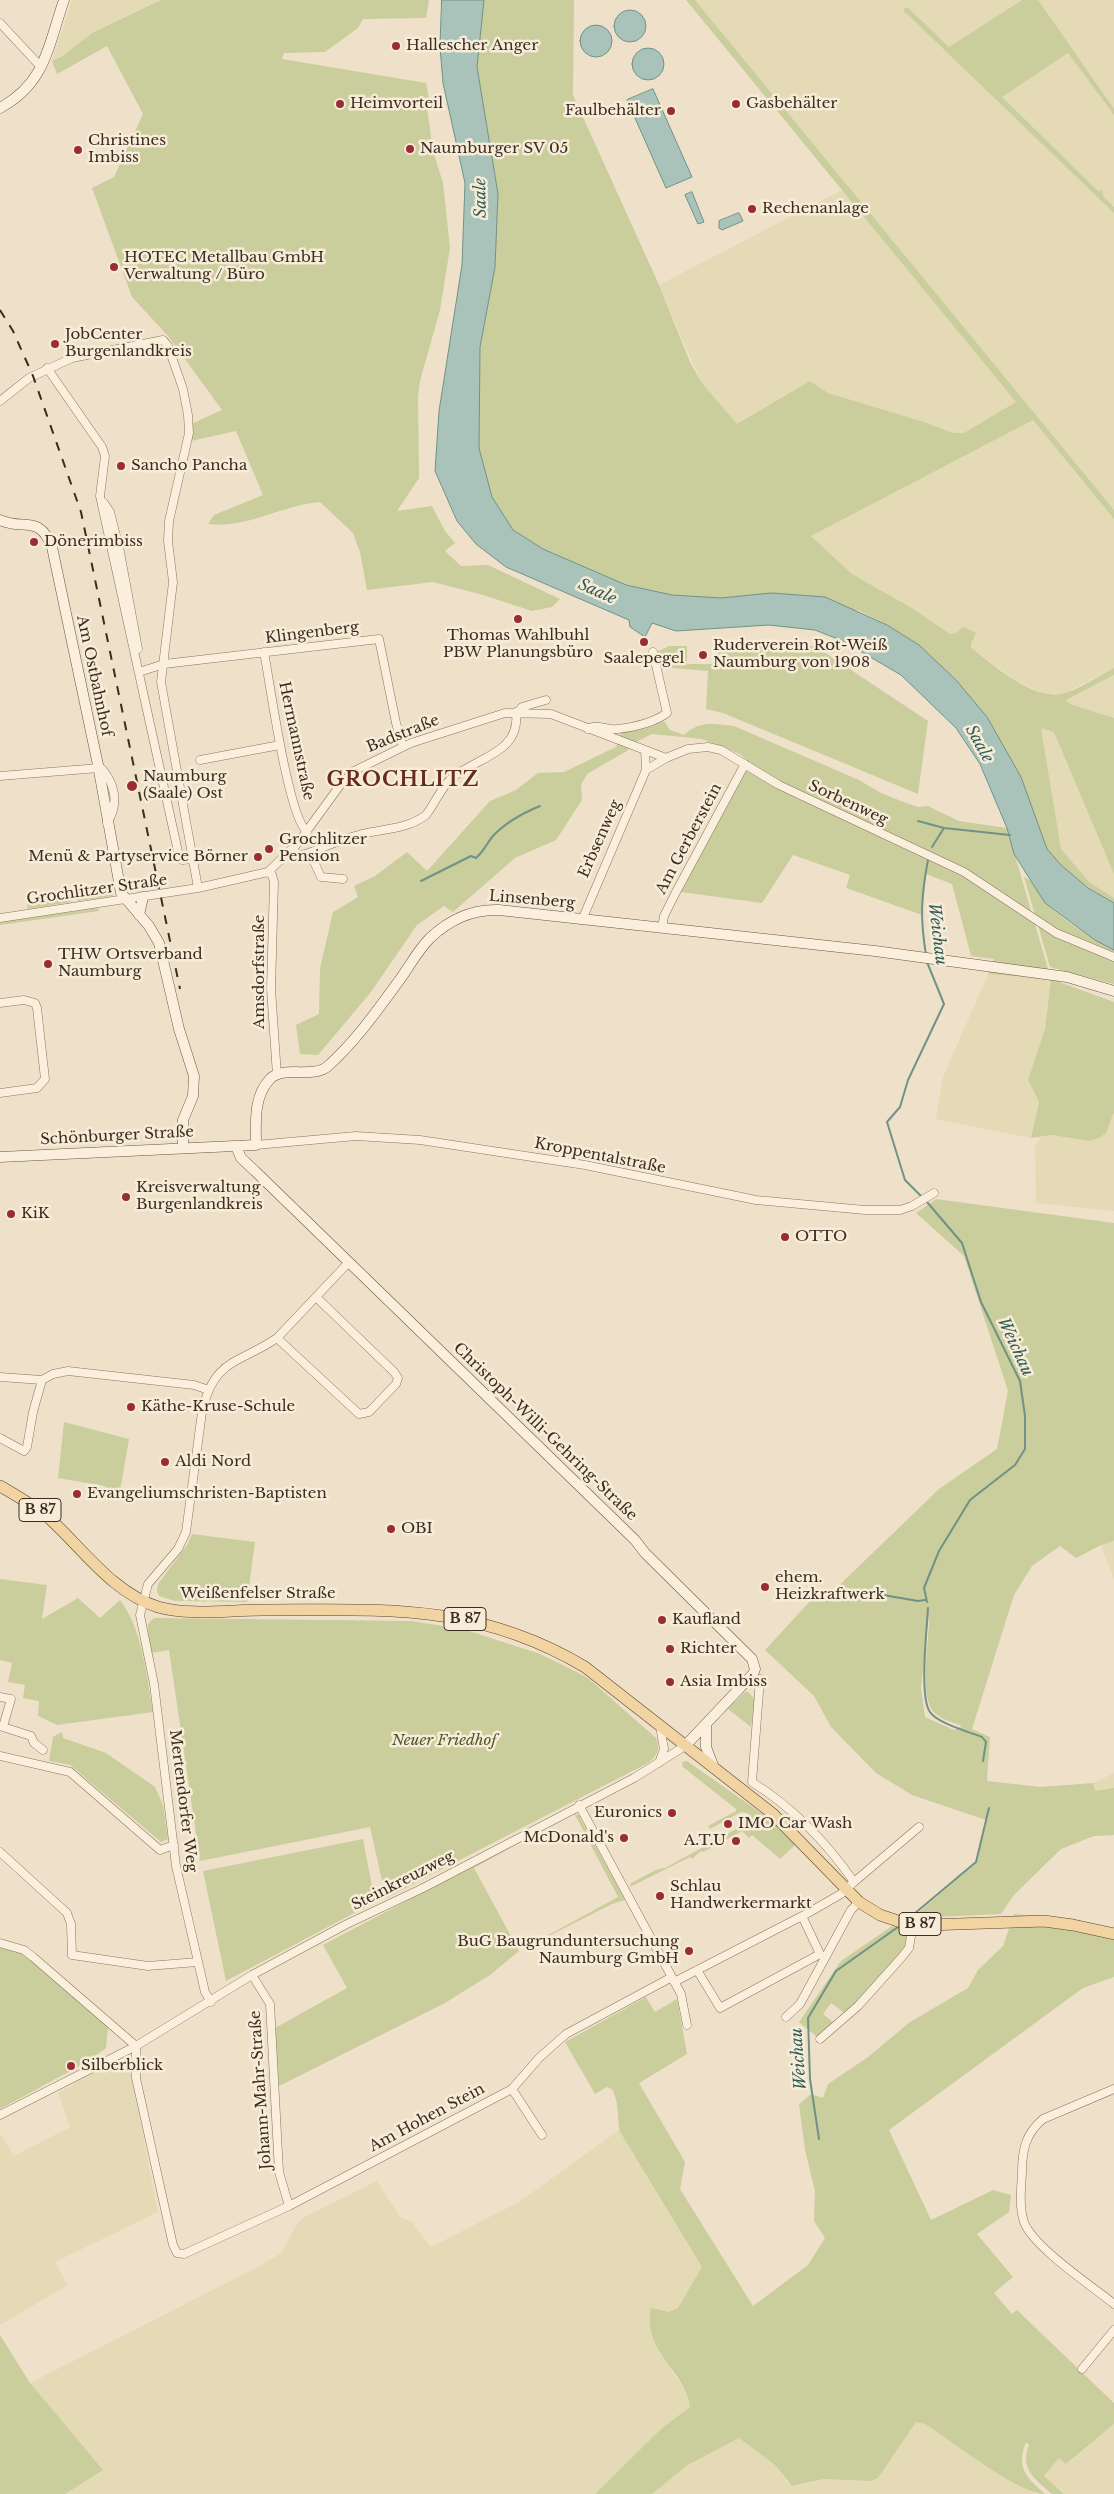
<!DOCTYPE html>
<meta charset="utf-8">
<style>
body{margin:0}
canvas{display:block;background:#efe1c9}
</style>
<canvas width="1114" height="2494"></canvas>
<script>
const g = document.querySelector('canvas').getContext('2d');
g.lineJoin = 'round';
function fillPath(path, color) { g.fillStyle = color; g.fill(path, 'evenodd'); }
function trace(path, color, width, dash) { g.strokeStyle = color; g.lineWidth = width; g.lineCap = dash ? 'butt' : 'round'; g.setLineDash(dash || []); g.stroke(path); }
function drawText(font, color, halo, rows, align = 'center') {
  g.font = font + ' "Libre Baskerville",serif'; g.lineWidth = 5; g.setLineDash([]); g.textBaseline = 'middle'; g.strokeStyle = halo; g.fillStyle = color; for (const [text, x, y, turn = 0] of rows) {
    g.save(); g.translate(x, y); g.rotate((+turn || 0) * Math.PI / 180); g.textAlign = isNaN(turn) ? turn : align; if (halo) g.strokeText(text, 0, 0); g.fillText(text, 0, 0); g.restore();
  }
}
fillPath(new Path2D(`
 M 72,0 L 161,0 L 92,33 L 61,57 L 52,61 Z
 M 695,0 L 1022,0 L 949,47 L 907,8 L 1114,213 L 1114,510 Z
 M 1038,0 L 1114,0 L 1114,109 L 1091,79 Z
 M 1068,53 L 1114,115 L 1114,207 L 1001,97 Z
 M 842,190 L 1017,402 L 964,433 L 953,433 L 924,422 L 828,393 L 810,381 L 737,424 L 701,382 L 659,285 Z
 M 1033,420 L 1114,519 L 1114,668 L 1063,694 L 1047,695 L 1015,680 L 971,648 L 971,644 L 975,633 L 950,634 L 912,608 L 852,574 L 811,536 Z
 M 1114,675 L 1114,718 L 1070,704 L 1066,700 Z
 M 1041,727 L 1054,731 L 1114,874 L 1114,898 L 1089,882 L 1061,849 Z
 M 988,974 L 1051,979 L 1045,1029 L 1028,1080 L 1039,1102 L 1031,1138 L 936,1119 L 943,1077 Z
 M 1114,1112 L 1114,1211 L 1036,1203 L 1035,1146 L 1040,1138 L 1052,1135 L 1090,1141 L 1106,1132 Z
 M 1114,1541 L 1114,1580 L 1101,1545 Z
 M 1114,1773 L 1114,1788 L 1095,1791 L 1093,1783 Z
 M 115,2059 L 129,2064 L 158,2212 L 55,2262 L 68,2285 L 0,2325 L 0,2133 L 14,2156 L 70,2127 L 58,2093 Z
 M 619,2130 L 702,2267 L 678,2308 L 669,2312 L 672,2372 L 686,2390 L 690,2407 L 662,2428 L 595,2494 L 65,2494 L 102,2470 L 30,2383 L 258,2267 L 281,2253 L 296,2226 L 304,2217 L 377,2181 L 400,2217 L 412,2222 L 431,2247 L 519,2202 Z
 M 916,2422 L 925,2424 L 993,2470 L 1035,2494 L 652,2494 L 686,2466 L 739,2438 L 775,2465 L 788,2483 L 796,2486 L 824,2479 L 871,2481 L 878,2478 Z
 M 1114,2424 L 1114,2494 L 1065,2494 L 1043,2476 L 1059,2458 L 1067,2464 Z`), '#e4dab6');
fillPath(new Path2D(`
 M 161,0 L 429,0 L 426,18 L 363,19 L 358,28 L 325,52 L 284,53 L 282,59 L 426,83 L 430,104 L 427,108 L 433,151 L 443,183 L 450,248 L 440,310 L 420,381 L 418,397 L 419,478 L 397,511 L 432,506 L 445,531 L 455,543 L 445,551 L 461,566 L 488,565 L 560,599 L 552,607 L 532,611 L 483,595 L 433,582 L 367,590 L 360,552 L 353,533 L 320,502 C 282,505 247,529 208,524 L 214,515 L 263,495 L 236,431 L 191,441 L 191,424 L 222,410 L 168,336 L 132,297 L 92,188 L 114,177 L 143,114 L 107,46 L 57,74 L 52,61 L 61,57 L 92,33 Z
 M 484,0 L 574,0 L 573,95 L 659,285 L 690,362 L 701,382 L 737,424 L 810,381 L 828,393 L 924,422 L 953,433 L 964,433 L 1016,402 L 686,0 L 695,0 L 1114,510 L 1114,519 L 1033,420 L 811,536 L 852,574 L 912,608 L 950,634 L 956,633 L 963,627 L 976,633 L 971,644 L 971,648 C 994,665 1032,700 1062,694 C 1077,690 1099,676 1114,668 L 1114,675 L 1066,700 L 1070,704 L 1114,718 L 1114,874 L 1054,732 L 1041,728 L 1061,849 L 1089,882 L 1114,898 L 1114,903 C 1090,889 1063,873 1047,849 C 1043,842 1040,832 1037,824 L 956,680 L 919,645 L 887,625 L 860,611 L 771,593 L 721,598 L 672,595 L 626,585 L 543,549 L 513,530 L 492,497 L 479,448 L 480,347 L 495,267 L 498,194 L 477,67 Z
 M 1022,0 L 1038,0 L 1114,109 L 1114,115 L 1068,53 L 1002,97 L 1098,191 L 1102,190 L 1103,196 L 1114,207 L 1114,213 L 903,10 L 907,7 L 949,47 Z
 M 734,645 L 815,646 L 928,721 L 918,794 L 723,713 L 706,709 L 708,671 L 659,667 L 655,653 L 669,646 L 687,646 L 687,664 L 718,664 L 718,646 Z
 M 664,721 L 670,730 L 684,735 C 700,720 714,724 734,726 L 859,780 L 881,793 L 901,801 L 918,807 L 928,806 L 959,821 L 1007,828 L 1051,979 L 1114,1002 L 1114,1112 L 1106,1133 L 1099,1138 L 1090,1141 L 1052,1135 L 1031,1138 L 1039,1102 L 1028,1080 L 1045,1029 L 1051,979 L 988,974 L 994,959 L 971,956 L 952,884 L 926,874 L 922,915 L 846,888 L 850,875 L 793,855 L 762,903 L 681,892 L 750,763 L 740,754 L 702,739 L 652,734 L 632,744 L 627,751 L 587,774 L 581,785 L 582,800 L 556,840 L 515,858 L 453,912 L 444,906 L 417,925 L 371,992 L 318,1055 L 300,1054 L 296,1025 L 319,1014 L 320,968 L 333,912 L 358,897 L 354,886 L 375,876 L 407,852 L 427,871 L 490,801 L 516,790 L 538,773 L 564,772 L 616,747 L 621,732 L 652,726 Z
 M 1024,877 C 1037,882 1037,894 1046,903 C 1061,919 1094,939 1114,950 L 1114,984 L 1050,967 Z
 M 112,892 L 113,896 L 77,901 L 77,896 Z
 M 71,897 L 71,902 L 28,909 L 27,904 Z
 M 98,908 L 99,911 L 0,925 L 0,922 Z
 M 936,1199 L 1114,1223 L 1114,1541 L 1101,1545 L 1076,1558 L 1060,1546 L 1032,1566 L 1014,1595 L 972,1729 L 990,1737 L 987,1781 L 1041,1787 L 1093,1783 L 1095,1791 L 1114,1788 L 1114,1835 L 1094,1836 L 1061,1849 L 1014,1895 L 1001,1914 L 912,1918 L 976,1863 L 986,1820 L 912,1795 L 876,1773 L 831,1727 L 814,1696 L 765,1650 L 813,1598 L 826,1598 L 939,1489 L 997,1449 L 1008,1391 L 964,1256 L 916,1213 ZM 929,1614 C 930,1638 919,1689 932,1710 C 939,1719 952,1722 962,1726 L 954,1730 L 925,1717 L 921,1688 Z
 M 64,1422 L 129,1439 L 119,1497 L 104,1495 L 105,1486 L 58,1478 Z
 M 192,1534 L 255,1542 L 247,1602 L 175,1601 L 159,1596 L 157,1591 L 158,1584 L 187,1545 Z
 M 0,1579 L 47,1585 L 42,1619 L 78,1598 L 100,1618 L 120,1600 C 142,1628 147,1678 153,1712 L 57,1725 L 38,1716 L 39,1701 L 23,1698 L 25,1685 L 8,1682 L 12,1663 L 0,1660 Z
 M 154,1618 L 411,1621 L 463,1629 L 540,1654 L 573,1670 L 589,1679 L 656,1738 C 661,1749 657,1756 648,1763 L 386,1898 L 370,1827 L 200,1861 L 169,1650 L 151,1653 L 148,1649 L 148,1624 Z
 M 745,1692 L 748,1692 L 755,1699 L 751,1727 L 728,1709 Z
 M 62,1732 L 63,1738 L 106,1753 L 155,1787 L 163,1805 L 168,1839 L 161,1842 L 70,1765 L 49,1761 L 53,1737 Z
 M 687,1761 L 771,1820 L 796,1844 L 780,1859 L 752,1835 L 749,1838 L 742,1831 L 703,1852 L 701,1851 L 692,1859 L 690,1857 L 630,1887 L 631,1883 L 658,1869 L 665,1868 L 749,1822 L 747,1813 L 741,1812 L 710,1829 L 708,1826 L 736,1811 L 736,1809 L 683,1767 L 682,1762 Z
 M 574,1813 L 582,1817 L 580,1818 L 625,1900 L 612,1904 L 519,1951 L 490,1975 L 445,2003 L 279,2086 L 275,2028 L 347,1988 L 323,1945 L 564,1818 L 474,1868 L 519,1951 L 618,1897 Z
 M 363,1839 L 375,1902 L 226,1981 L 203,1871 Z
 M 1014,1914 L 1075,1919 L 1114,1930 L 1114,1977 L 1083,1988 L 889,2130 L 931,2220 L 993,2190 L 1011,2195 L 1009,2212 L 977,2234 L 1013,2277 L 994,2293 L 1012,2314 L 1017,2310 L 1114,2403 L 1114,2424 L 1066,2464 L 1059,2458 L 1044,2476 L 1064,2494 L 1052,2494 C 1036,2480 1019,2469 1029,2445 L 1026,2442 C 1016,2468 1026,2477 1045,2494 C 1018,2494 951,2440 925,2424 L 916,2422 L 878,2478 L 871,2481 L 824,2479 L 792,2486 L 775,2465 L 739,2438 L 686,2466 L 652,2494 L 595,2494 L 662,2428 L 690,2407 C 687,2371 642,2353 651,2308 L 669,2312 L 678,2308 L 702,2267 L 619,2130 L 617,2103 L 613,2090 L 607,2087 L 595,2094 L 565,2042 L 646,1997 L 655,2012 L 677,1999 L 687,2054 L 639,2083 L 685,2162 L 680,2189 L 753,2306 L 808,2265 L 825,2238 L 814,2221 L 815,2191 L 805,2150 L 799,2104 L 811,2094 L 823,2098 L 828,2084 L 868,2057 L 910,2022 L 968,1988 L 978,1970 L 1003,1946 Z
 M 892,1926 L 906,1929 L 907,1944 L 895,1962 L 846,2014 L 831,2003 L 823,2014 L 833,2022 L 817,2037 L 799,2022 L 841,1961 Z
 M 0,1946 L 22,1952 L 108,2026 L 106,2048 L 87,2062 L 0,2109 Z
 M 0,2335 L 30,2383 L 103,2470 L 65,2494 L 0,2494 Z`), '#cacd9c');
const water = new Path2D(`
 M 442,0 L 484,0 L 477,67 L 498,194 L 495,267 L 480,347 L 479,448 L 492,497 L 513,530 L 543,549 L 626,585 L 672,595 L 721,598 L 771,593 L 825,597 L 887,625 L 919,645 L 956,680 L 987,717 L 1021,777 L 1047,849 L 1061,865 L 1088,888 L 1114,903 L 1114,950 L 1095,940 L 1045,903 L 1014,854 L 1007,828 L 980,764 L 956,728 L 901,675 L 843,641 L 815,630 L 769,625 L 676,631 L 652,623 L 645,637 L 630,627 L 629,620 L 506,567 L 476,544 L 457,521 L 435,471 L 439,411 L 462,265 L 465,183 L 443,83 L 440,47 Z
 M614 26a16 16 0 1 1 32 0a16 16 0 1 1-32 0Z
 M580 41a16 16 0 1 1 32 0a16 16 0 1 1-32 0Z
 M632 64a16 16 0 1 1 32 0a16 16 0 1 1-32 0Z
 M 653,89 L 692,177 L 666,188 L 627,100 Z
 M 692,192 L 704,222 L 698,224 L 685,195 Z
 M 739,213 L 743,221 L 722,230 L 719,228 L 719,221 Z`);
fillPath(water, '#a9c3ba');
trace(water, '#709287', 1);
trace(new Path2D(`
 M 918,821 L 944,828 L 1010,835
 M 932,847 L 944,828
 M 421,881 L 471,856 L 476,858 C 484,851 487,843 493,836 C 506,822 523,813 540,806
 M 926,955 C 920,918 921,897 928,860
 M 921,1196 L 905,1180 L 887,1122 L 900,1107 L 908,1080 L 944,1004 L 927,962
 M 854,1590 L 918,1601 L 925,1600
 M 927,1602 L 924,1588 L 939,1551 L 970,1500 L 1015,1465 L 1025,1449 L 1025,1416 L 1020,1381 L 981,1302 L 962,1243 L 927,1202
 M 928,1608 C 927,1628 919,1697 930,1712 C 937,1723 969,1732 982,1737 L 986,1742 L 983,1761
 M 908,1919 L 976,1862 L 989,1808
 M 819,2139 L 810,2079 L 808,2018 L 836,1971 L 898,1927`), '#709287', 2);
const street = new Path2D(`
 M 0,23 L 41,67
 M 47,368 L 102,447 L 105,456 L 100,496 L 179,856 L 182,860 L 192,859
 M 0,401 L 29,378 L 72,358 L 163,340 L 168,346 L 183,389 L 188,415 L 189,433 L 169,521 L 168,541 L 173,582 L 161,682 L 198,888
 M 104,503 L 110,512 L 120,552 L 138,649
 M 264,652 C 270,683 288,816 307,832
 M 139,672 L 164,664 L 379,639 L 396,723 L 403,746
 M 518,712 L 522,707 L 546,700
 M 588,729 C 596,723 608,731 618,729 C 635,727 653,723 667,713 L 653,652
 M 200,760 L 280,745
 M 98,765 C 115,781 120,803 107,823
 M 646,770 L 666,758 L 688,749 L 708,747 L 721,750 L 779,785 L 964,872 L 1056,933 L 1114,957
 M 0,776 L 99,768
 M 292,850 L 300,855 L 306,854 C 324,847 343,839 362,834 C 383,829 408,829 426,815 C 435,804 442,785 453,777 C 479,757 521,752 516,712
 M 310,853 L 321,877 L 343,879
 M 268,872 L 272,875 L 274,882 L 271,989 L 277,1075
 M 0,918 L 198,888 L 268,872 L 298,843 L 341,784 L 354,771 L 411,743 L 505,713 L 551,714 L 666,758
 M 582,920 L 646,770 L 645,750
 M 662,928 L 664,916 L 675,894 L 745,764
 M 0,1003 L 24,1000 L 35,1003 L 37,1008 L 45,1079 L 37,1088 L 0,1093
 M 256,1145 L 356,1136 L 420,1140 L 585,1165 L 756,1200 L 865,1210 L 900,1210 L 912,1206 L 934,1193
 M 277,1338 L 359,1414 L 369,1412 L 396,1384 L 398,1378 L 394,1372 L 316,1297
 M 0,1377 L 42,1380
 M 42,1380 L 53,1374 L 68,1371 L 194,1385 L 209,1390
 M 0,1438 L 24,1451 L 27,1447 L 33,1412 L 42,1380
 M 0,1697 L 11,1699 L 3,1727
 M 0,1726 L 31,1736 L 34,1743 L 43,1750
 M 0,1756 L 70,1772 L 160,1850 L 174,1845
 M 659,1763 L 664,1749 L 660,1726
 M 579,1805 L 681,1994 L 687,2025
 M 0,1852 L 67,1913 L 71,1924 L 72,1955 L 148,1966 L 197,1962
 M 854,1882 L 919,1827
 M 0,1943 L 24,1950 L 33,1957 L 136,2046
 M 697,1970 L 720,2008 L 820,1954 L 802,1916
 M 252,1975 L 270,2004 L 279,2172 L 289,2206
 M 674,1982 L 808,1913 L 841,1894 L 854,1882 C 827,1843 792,1807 752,1782 L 760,1679
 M 211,2002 L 205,1992 L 176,1866 L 154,1684 L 140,1615 L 148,1584 L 178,1549 L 186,1532 L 202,1412 C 214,1358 239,1364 277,1338 L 349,1262
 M 786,2017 L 800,2004 L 851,1910 L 859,1902
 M 820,2039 L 858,2006 L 902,1957 L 909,1948 L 913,1924
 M 136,2046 L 136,2078 L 173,2245 L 177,2253 L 184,2254 L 289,2206 L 512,2089 L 539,2058 L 566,2034 L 672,1977
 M 512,2089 L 542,2135
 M 1114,2089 L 1043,2119 C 1025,2134 1022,2151 1022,2173 C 1021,2189 1019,2207 1024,2222 C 1033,2247 1092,2286 1114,2304
 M 0,2115 L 136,2046 L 252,1975 L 345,1925 L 423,1888 L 634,1778 L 685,1746
 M 1082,2369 L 1114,2330`);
const secondary = new Path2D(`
 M 0,108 C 46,83 48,46 64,0
 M 0,520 C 24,531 39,514 52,547 L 98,765 L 121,893 L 149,926 L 159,943 L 179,1029 L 194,1076 L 193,1096 L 183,1120 L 183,1148
 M 139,915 L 143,897
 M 236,1146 L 241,1158 L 255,1171 L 635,1540 L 645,1553 L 752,1659 L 755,1669 L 753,1674 L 685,1746
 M 0,1157 L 256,1145 C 256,1123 253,1097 270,1079 C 283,1065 314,1079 328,1066 C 356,1041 379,1008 401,978 C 410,965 419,949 430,938 C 449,920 473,909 499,910 L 875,951 L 1067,977 L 1114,991
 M 706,1726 L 706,1747 L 714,1768`);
const primary = new Path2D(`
 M 0,1486 C 17,1496 35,1506 50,1519 C 83,1549 113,1593 158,1607 C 190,1616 229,1610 263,1610 C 383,1610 476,1602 585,1667 L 773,1814 L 859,1902 L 880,1915 L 904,1923 L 928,1925 L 1044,1921 L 1073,1925 L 1114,1934`);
trace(street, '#8b735d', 9);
trace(secondary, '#6d5440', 11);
trace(primary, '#594231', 12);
trace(street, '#f9efdc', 8);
trace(secondary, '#f9efdc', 10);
trace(primary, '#f1d4a2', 11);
trace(new Path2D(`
 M 0,310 L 13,331 L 33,376 L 81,512 L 180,989`), '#3c2c21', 2, [9, 9]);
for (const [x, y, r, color] of [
 [396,46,5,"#9a2d34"],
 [340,104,5,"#9a2d34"],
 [736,104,5,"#9a2d34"],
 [671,111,5,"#9a2d34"],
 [410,149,5,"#9a2d34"],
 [78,150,5,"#9a2d34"],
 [752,209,5,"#9a2d34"],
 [114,267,5,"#9a2d34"],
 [55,344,5,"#9a2d34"],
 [121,466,5,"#9a2d34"],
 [34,542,5,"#9a2d34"],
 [518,619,5,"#9a2d34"],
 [644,642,5,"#9a2d34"],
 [703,655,5,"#9a2d34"],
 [132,786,6,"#9a2d34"],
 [269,849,5,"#9a2d34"],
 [258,857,5,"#9a2d34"],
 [48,964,5,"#9a2d34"],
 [126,1197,5,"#9a2d34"],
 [11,1214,5,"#9a2d34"],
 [785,1237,5,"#9a2d34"],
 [131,1407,5,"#9a2d34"],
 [165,1462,5,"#9a2d34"],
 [77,1494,5,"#9a2d34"],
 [391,1529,5,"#9a2d34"],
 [765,1587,5,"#9a2d34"],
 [662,1620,5,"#9a2d34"],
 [670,1649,5,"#9a2d34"],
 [670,1682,5,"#9a2d34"],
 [672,1813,5,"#9a2d34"],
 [728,1824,5,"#9a2d34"],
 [624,1838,5,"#9a2d34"],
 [736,1841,5,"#9a2d34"],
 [660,1896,5,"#9a2d34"],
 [689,1951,5,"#9a2d34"],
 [71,2066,5,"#9a2d34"]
]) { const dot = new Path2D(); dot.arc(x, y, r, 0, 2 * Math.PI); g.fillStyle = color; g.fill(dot); trace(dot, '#f6ecd8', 2); }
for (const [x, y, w] of [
 [40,1510,42],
 [465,1619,42],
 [920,1924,42]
]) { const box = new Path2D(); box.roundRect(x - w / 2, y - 11.5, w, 23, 4); g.fillStyle = '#f6ecd8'; g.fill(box); trace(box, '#3c2c21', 1); }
drawText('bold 14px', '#3c2c21', null, [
 ["B 87",40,1510],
 ["B 87",465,1619],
 ["B 87",920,1924]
]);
drawText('15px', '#3c2c21', '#f6ecd8', [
 ["Hallescher Anger",406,46],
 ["Heimvorteil",350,104],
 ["Gasbehälter",746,104],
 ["Faulbehälter",661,111,"right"],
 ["Christines",88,141],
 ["Imbiss",88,158],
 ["Naumburger SV 05",420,149],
 ["Rechenanlage",762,209],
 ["HOTEC Metallbau GmbH",124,258],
 ["Verwaltung / Büro",124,275],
 ["JobCenter",65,335],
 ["Burgenlandkreis",65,352],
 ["Sancho Pancha",131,466],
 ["Dönerimbiss",44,542],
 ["Thomas Wahlbuhl",518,636,"center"],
 ["PBW Planungsbüro",518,653,"center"],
 ["Ruderverein Rot-Weiß",713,646],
 ["Naumburg von 1908",713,663],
 ["Saalepegel",644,659,"center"],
 ["Naumburg",143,777],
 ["(Saale) Ost",143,794],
 ["Grochlitzer",279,840],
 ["Pension",279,857],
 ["Menü & Partyservice Börner",248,857,"right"],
 ["THW Ortsverband",58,955],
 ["Naumburg",58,972],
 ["Kreisverwaltung",136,1188],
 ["Burgenlandkreis",136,1205],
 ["KiK",21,1214],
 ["OTTO",795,1237],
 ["Käthe-Kruse-Schule",141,1407],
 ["Aldi Nord",175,1462],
 ["Evangeliumschristen-Baptisten",87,1494],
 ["OBI",401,1529],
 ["ehem.",775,1578],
 ["Heizkraftwerk",775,1595],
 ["Kaufland",672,1620],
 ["Richter",680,1649],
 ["Asia Imbiss",680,1682],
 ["Euronics",662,1813,"right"],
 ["IMO Car Wash",738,1824],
 ["McDonald's",614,1838,"right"],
 ["A.T.U",726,1841,"right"],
 ["Schlau",670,1887],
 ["Handwerkermarkt",670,1904],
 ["BuG Baugrunduntersuchung",679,1942,"right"],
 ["Naumburg GmbH",679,1959,"right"],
 ["Silberblick",81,2066]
], 'left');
drawText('15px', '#3c2c21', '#f6ecd8', [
 ["Klingenberg",312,633,-7],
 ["Am Ostbahnhof",94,676,78],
 ["Badstraße",403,734,-22],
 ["Hermannstraße",296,741,78],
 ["Sorbenweg",848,803,25],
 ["Erbsenweg",600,839,-66],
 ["Am Gerberstein",689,839,-62],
 ["Grochlitzer Straße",97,890,-8],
 ["Linsenberg",532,900,5],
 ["Amsdorfstraße",260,972,-90],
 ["Schönburger Straße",117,1136,-3],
 ["Kroppentalstraße",600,1156,11],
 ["Christoph-Willi-Gehring-Straße",545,1432,44],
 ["Weißenfelser Straße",258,1594],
 ["Mertendorfer Weg",183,1801,83],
 ["Steinkreuzweg",403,1881,-27],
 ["Johann-Mahr-Straße",261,2090,-94],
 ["Am Hohen Stein",427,2118,-28]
]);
drawText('italic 15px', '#4e5827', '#f6ecd8', [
 ["Neuer Friedhof",444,1741]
]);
drawText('italic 16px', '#305b56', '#f6ecd8', [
 ["Saale",481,198,-91],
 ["Saale",597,592,24],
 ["Saale",979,744,61],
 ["Weichau",937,934,83],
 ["Weichau",1015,1347,65],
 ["Weichau",799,2059,-94]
]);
g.letterSpacing = '1px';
drawText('bold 20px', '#682b20', '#f6ecd8', [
 ["GROCHLITZ",403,780]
]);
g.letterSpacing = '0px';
</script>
